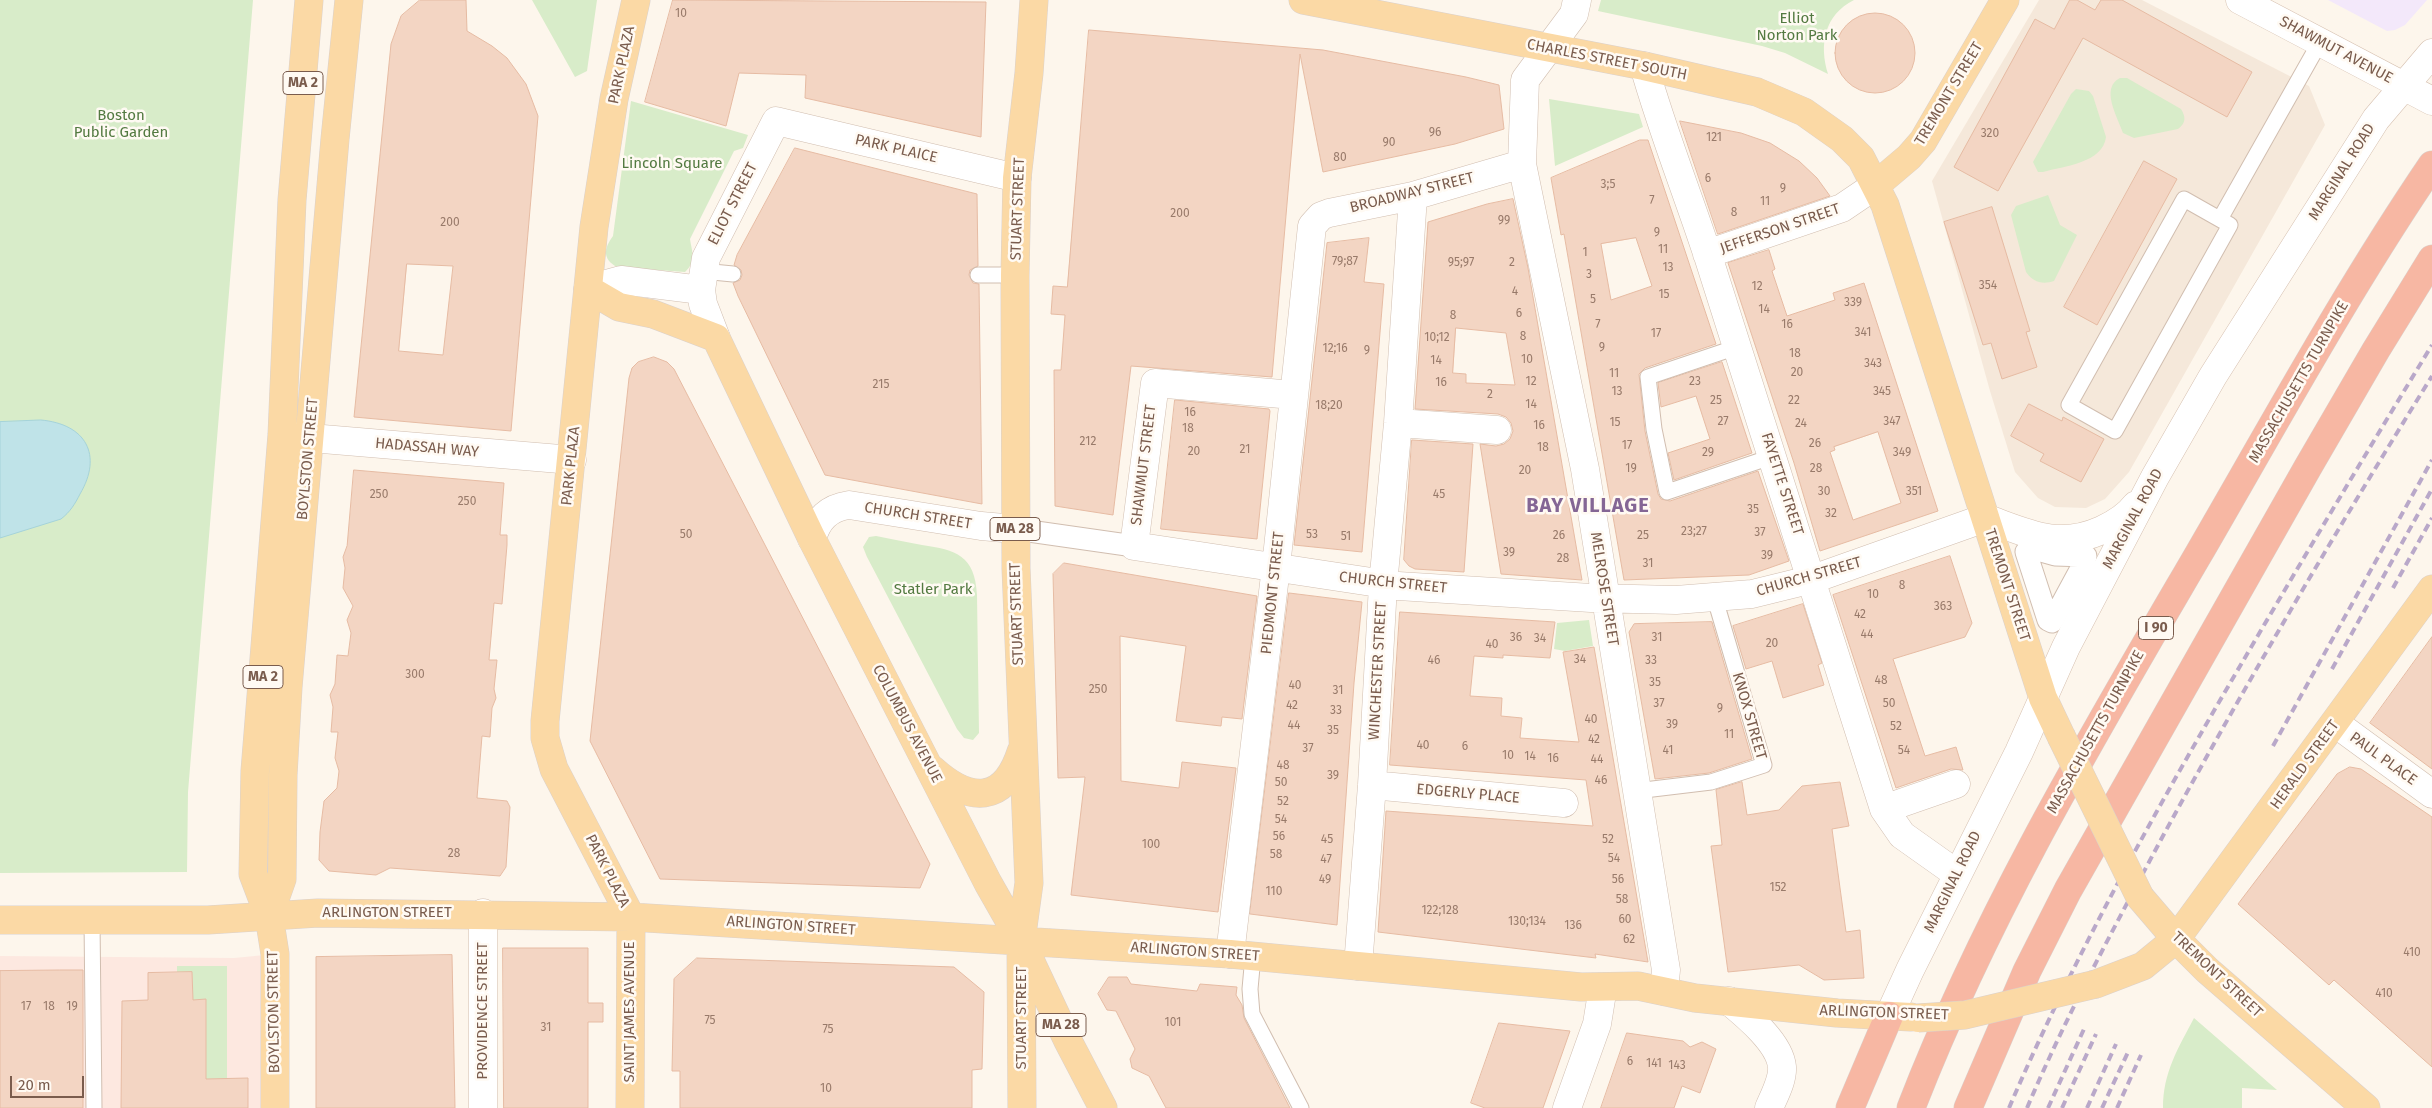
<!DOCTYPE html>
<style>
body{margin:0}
#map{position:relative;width:2432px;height:1108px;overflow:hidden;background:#fdf6ec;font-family:"Fira Sans",sans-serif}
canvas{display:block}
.scale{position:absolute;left:10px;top:1076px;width:74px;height:22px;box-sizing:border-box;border:2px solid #7a5c4d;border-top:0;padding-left:6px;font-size:15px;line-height:18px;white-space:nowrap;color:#7a5c4d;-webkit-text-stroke:4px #fffaf3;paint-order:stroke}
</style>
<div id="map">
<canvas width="2432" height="1108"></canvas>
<div class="scale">20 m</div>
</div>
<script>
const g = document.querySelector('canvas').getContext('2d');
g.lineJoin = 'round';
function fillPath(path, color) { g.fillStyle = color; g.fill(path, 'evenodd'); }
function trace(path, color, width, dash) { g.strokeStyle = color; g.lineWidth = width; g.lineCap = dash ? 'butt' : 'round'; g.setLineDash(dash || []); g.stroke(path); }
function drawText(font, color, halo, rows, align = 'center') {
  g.font = font + ' "Fira Sans",sans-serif'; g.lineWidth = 5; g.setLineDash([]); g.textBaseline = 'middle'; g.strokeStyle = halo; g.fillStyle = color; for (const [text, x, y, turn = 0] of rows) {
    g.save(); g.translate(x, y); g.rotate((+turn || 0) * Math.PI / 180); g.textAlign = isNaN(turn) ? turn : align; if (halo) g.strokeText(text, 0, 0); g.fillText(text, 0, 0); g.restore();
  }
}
fillPath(new Path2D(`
 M 2039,0 L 2142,0 L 2309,86 L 2325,125 L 2129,472 L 2105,499 L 2086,508 L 2055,507 L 2038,498 L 2015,472 L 1990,391 L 1932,181 Z`), '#f5e8da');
fillPath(new Path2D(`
 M 275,954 L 274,1108 L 0,1108 L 0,956 L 234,958 Z`), '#fde8e0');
fillPath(new Path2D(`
 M 2328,0 L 2427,0 L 2405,25 L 2395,30 L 2387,31 Z`), '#f3e8fa');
fillPath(new Path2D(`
 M 0,0 L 253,0 L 188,792 L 187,872 L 0,873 Z
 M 532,0 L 597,0 L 587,71 L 575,77 Z
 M 1601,0 L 1854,0 C 1824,15 1819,45 1828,74 L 1785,53 L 1762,46 L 1598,11 Z
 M 2120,78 L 2127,78 L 2181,109 C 2186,117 2186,123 2178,129 L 2134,138 L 2123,133 C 2117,116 2100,88 2120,78 Z
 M 2076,89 L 2089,91 L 2093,96 L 2106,137 C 2103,163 2064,166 2043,172 L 2038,172 L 2033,162 L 2071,94 Z
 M 1549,99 L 1639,114 L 1643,127 L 1555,166 Z
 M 631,101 L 748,135 L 743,148 L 734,151 L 690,239 C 692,253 697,261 685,272 L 617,267 C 602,259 604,248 613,236 Z
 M 2048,195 L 2060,225 L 2077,235 L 2054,281 C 2042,285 2033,282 2026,272 L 2011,215 L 2016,206 Z
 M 876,536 C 891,539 906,542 922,545 C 956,550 975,555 977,595 L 979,733 L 973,740 L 964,738 L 957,729 L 867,557 L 863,547 L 869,537 Z
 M 1589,620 L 1593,646 L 1565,651 L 1554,649 L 1557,623 Z
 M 177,966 L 227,966 L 227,1108 L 206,1085 L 206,1000 L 193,1000 L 192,972 L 177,972 Z
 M 2194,1018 L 2277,1090 L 2242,1088 L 2242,1108 L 2163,1108 C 2163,1072 2178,1049 2194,1018 Z`), '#d8ecc9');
const water = new Path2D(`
 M 41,420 C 86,424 103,455 80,494 C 75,504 70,512 61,519 L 0,538 L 0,422 Z`);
fillPath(water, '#bfe3e8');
trace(water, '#a5d3da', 1);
const building = new Path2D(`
 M 420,0 L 466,0 L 467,31 L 492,46 L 507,58 L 526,84 L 538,116 L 511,431 L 354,417 L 391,44 L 401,16 ZM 407,264 L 453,266 L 443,355 L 399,351 Z
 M 673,0 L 986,2 L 981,137 L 805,98 L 806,75 L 739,73 L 726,126 L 645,102 Z
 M 2070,0 L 2077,0 L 2095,10 L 2101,0 L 2122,0 L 2252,72 L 2227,117 L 2083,38 L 1998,191 L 1954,167 L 2035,19 L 2054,29 Z
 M1835 53a40 40 0 1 1 80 0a40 40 0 1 1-80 0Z
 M 1089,30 L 1323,50 L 1466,77 L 1499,85 L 1504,129 L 1455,144 L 1323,172 L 1300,54 L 1272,377 L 1131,366 L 1113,515 L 1055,506 L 1054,370 L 1061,370 L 1065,315 L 1051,314 L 1053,286 L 1067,287 Z
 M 1680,121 L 1741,133 L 1770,143 L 1799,161 L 1817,178 L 1830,196 L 1718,234 Z
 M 1640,140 L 1648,140 L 1716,344 L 1645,368 L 1639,374 L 1645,431 L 1658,494 L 1661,499 L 1670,501 L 1758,471 L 1789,561 L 1749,575 L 1624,580 L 1564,234 L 1561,235 L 1551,178 ZM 1636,238 L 1652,286 L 1611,300 L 1601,244 Z
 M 795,148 L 977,194 L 978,266 L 970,270 L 969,275 L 973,283 L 979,284 L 982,504 L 825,475 L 738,296 L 733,283 L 740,280 L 742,275 L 741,270 L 734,265 L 737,255 Z
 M 2144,161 L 2177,179 L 2097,325 L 2064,307 Z
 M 1513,199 L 1528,268 L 1582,580 L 1501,574 L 1480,444 L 1496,446 L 1504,444 L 1510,439 L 1513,431 L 1511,423 L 1506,417 L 1498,414 L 1415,409 L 1428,222 L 1487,204 ZM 1456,328 L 1506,333 L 1515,385 L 1466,383 L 1466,374 L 1453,373 Z
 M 1992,207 L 2030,331 L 2026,332 L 2037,367 L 2002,379 L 1991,343 L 1983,345 L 1944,222 Z
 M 1369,238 L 1364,282 L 1384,284 L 1362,552 L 1294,545 L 1327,243 Z
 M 1769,250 L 1775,269 L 1772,271 L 1787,316 L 1835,300 L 1833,293 L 1864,283 L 1938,511 L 1820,551 L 1794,463 L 1728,263 ZM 1878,432 L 1901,503 L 1853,520 L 1830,452 L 1835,450 L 1834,447 Z
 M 654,357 L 667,362 L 674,369 L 930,864 L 920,888 L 660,879 L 590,741 L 629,378 L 632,368 L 638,362 Z
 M 1722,362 L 1752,453 L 1674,480 L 1668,453 L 1710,439 L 1696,396 L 1661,407 L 1658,383 Z
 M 1175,400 L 1269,409 L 1270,411 L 1257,539 L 1161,529 Z
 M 2029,404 L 2062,421 L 2063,417 L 2104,439 L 2081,482 L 2040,461 L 2044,454 L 2011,436 Z
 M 1412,440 L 1473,444 L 1464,572 L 1415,569 L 1409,566 L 1404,560 Z
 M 354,470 L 504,483 L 500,535 L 507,535 L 507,545 L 502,604 L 494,603 L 489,660 L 497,660 L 494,689 L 496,698 L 492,708 L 490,737 L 482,736 L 477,798 L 507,801 L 510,807 L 506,867 L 500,876 L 390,868 L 376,875 L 329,871 L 319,860 L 320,832 L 324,801 L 337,788 L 339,771 L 335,758 L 338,732 L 331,732 L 333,707 L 330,695 L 335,684 L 337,655 L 348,656 L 351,633 L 347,620 L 353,606 L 343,588 L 345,568 L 343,557 L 347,546 Z
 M 1950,556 L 1972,623 L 1965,637 L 1893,659 L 1925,756 L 1956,747 L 1963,770 L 1951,769 L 1896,788 L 1833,595 Z
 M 1064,563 L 1257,596 L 1242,719 L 1222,717 L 1221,726 L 1176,721 L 1186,646 L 1120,636 L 1121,781 L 1179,788 L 1182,762 L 1236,768 L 1218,912 L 1071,895 L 1085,777 L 1058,778 L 1053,574 Z
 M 1289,593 L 1362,602 L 1354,683 L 1337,925 L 1250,914 Z
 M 1803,604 L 1822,663 L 1818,665 L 1824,685 L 1783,698 L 1772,661 L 1746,669 L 1733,626 Z
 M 1400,612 L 1555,622 L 1550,658 L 1503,655 L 1503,658 L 1474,656 L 1470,696 L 1502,698 L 1501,716 L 1522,718 L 1520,738 L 1579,742 L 1563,652 L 1594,647 L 1648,962 L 1595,954 L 1596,958 L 1378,932 L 1386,811 L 1593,826 L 1586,780 L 1390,765 Z
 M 1712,622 L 1752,759 L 1709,773 L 1655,779 L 1629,632 L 1634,624 Z
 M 2432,637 L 2432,769 L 2370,723 Z
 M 2350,767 L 2361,769 L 2432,817 L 2432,1067 L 2334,980 L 2329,985 L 2238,904 L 2337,774 Z
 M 1742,782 L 1747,815 L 1779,810 L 1802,786 L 1840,782 L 1849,826 L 1832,829 L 1846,932 L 1860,930 L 1864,978 L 1824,980 L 1799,965 L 1728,972 L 1711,846 L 1722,845 L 1716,790 Z
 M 503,948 L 588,948 L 588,1003 L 603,1003 L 603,1022 L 588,1022 L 588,1108 L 504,1108 Z
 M 452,955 L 455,1108 L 316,1108 L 316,957 Z
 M 697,958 L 954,967 L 984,992 L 982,1069 L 972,1070 L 972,1108 L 680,1108 L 680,1071 L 672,1071 L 674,979 Z
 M 60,970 L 83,970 L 83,1108 L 0,1108 L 0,971 Z
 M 192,972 L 193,1000 L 206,999 L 206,1079 L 248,1078 L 248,1108 L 121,1108 L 122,1001 L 148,1000 L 148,973 Z
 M 1109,977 L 1127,977 L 1131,984 L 1197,991 L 1200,984 L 1237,987 L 1236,995 L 1242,1005 L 1244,1018 L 1290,1108 L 1166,1108 L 1149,1076 L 1132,1068 L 1130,1059 L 1135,1049 L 1116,1011 L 1107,1010 L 1098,994 Z
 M 1499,1023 L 1570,1031 L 1543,1108 L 1485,1108 L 1471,1103 Z
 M 1627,1033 L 1683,1041 L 1690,1047 L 1702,1042 L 1716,1049 L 1700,1093 L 1682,1086 L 1674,1108 L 1601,1108 Z`);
fillPath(building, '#f3d5c3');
trace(building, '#e6bba3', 1);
const service = new Path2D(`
 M 2184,199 L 2230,225 L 2115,431 L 2069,405 Z
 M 2220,219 L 2320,42
 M 702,271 L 733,274
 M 978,275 L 1015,275
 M 1737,347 L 1648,377 L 1654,429 L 1667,492 L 1774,456
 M 1636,791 L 1711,782 L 1764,765 L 1715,599
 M 92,920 L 94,1108
 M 1253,956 L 1250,989 L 1252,1014 L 1301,1108`);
const pedestrian = new Path2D(`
 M 1015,529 L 1134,546
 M 2030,548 L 2055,555 L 2086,556 L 2085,561 L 2052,622 L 2048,620 L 2026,552 Z`);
const minor = new Path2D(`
 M 1577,0 L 1574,14 L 1525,80 L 1522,164 L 1585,469 L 1666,970 L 1664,991
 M 1644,66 C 1662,130 1687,192 1708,256 C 1768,439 1826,624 1884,809 L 1902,835 L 1957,874
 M 1707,254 L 1842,208 L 1876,185
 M 588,289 L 621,280 L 701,290
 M 716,338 L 703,304 L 701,290 L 706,258 L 776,121 L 1017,178
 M 1293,395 L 1155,383 L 1134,546 L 1398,586 L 1591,598 L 1676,600 L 1752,594 L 1813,579 L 1985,518
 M 1398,423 L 1497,430
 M 287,436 L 572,460
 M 812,539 C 817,520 828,508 849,505 L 981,526 L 1015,529
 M 2335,723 L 2432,794
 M 1372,785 L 1564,803
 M 1884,809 L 1956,784
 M 1230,954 L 1276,567 L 1312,226 L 1321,216 L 1329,213 L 1413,196 L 1522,164
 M 1358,966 L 1372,785 L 1383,585 L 1398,423 L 1413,196
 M 483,1108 L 483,913
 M 1567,1108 L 1597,1024 L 1602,993`);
const tertiary = new Path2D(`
 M 1729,1001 C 1747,1016 1780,1043 1782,1067 C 1783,1080 1774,1096 1769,1108`);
const secondary = new Path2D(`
 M 2240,0 L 2432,101
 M 1985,518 C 2027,533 2058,550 2102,530 C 2115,524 2127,517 2136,505
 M 1889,1016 L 1910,970 L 2019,752 L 2066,647 L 2155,477 L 2213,376 L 2376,119 L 2432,53`);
const primary = new Path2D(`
 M 1303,0 L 1644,66 L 1757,92 L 1804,112 L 1842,139 L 1861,158 L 1885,205 L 2043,698 L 2061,736
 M 1876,185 L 1909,157 L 1923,141 L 2005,0
 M 588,289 L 619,307 L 653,314 L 716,338 L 812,539 L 988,883 L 1021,941 L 1068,1041 L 1103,1108
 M 933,770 C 970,803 1004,804 1021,752
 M 2140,897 L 2176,939 L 2207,970 L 2366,1108
 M 269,916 L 282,879 L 283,775 L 288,687 L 335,139 L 349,0
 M 0,920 L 208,920 L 318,913 L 631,917 L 1230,954 L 1581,987 L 1638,986 L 1695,998 L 1837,1013 L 1911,1017
 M 2096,984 L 2143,966 L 2176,939 L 2432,589
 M 275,1108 L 275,954 L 269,916 L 253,874 L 255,771 L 282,435 L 292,200 L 309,0
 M 630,1108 L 631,917 L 554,769 L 545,738 L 545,721 L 594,227 L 614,99 L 636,0
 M 1022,1108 L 1021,941 L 1029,883 L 1016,568 L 1015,275 L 1017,178 L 1029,73 L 1034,0`);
const motorway = new Path2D(`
 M 1850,1108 L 1889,1016
 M 1911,1108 C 1986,914 2093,735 2198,555 C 2274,424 2347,290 2432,165
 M 1968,1108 L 2027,971 L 2068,890 L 2308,467 L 2376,350 L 2432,259`);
trace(service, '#d1beb0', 17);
trace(pedestrian, '#d1beb0', 23);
trace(minor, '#d1beb0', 29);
trace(tertiary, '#d1beb0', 29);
trace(secondary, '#d6c0b0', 29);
trace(primary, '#dad1cd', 29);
trace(motorway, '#dad1cd', 29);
trace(service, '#fff', 15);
trace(pedestrian, '#fff', 21);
trace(minor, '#fff', 28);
trace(tertiary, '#fff', 28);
trace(secondary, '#fff', 28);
trace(primary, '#fbd9a5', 28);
trace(motorway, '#f7b7a3', 28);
trace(new Path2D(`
 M 2393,588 L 2432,518
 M 2332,669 L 2432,489
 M 2273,746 L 2432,460
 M 2009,1108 C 2075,954 2158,806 2243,661 C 2305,555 2368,450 2432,345
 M 2027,1108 C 2067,1014 2116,924 2164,834 C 2249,678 2339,526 2432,376
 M 2048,1108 L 2084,1029
 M 2062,1108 L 2096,1034
 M 2087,1108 L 2116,1044
 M 2102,1108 L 2129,1050
 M 2117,1108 L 2141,1055`), '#b9a8c9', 4, [8, 5]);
const primaryBridge = new Path2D(`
 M 2061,736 L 2140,897
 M 1918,1018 L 1965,1015 L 2096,984`);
trace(primaryBridge, '#dad1cd', 29, []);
trace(primaryBridge, '#fbd9a5', 28);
drawText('12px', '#987a6a', null, [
 ["10",681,14],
 ["96",1435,133],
 ["320",1990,134],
 ["121",1714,138],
 ["90",1389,143],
 ["80",1340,158],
 ["6",1708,179],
 ["3;5",1608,185],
 ["9",1783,189],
 ["7",1652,201],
 ["11",1765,202],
 ["8",1734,213],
 ["200",1180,214],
 ["99",1504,221],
 ["200",450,223],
 ["9",1657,233],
 ["11",1663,250],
 ["1",1585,253],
 ["79;87",1345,262],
 ["95;97",1461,263],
 ["2",1512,263],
 ["13",1668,268],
 ["3",1589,275],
 ["354",1988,286],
 ["12",1757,287],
 ["4",1515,292],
 ["15",1664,295],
 ["5",1593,300],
 ["339",1853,303],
 ["14",1764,310],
 ["6",1519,314],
 ["8",1453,316],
 ["7",1598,325],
 ["16",1787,325],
 ["341",1863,333],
 ["17",1656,334],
 ["8",1523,337],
 ["10;12",1437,338],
 ["9",1602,348],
 ["12;16",1335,349],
 ["9",1367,351],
 ["18",1795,354],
 ["10",1527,360],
 ["14",1436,361],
 ["343",1873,364],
 ["20",1797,373],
 ["11",1614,374],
 ["12",1531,382],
 ["23",1695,382],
 ["16",1441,383],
 ["215",881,385],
 ["13",1617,392],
 ["345",1882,392],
 ["2",1490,395],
 ["25",1716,401],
 ["22",1794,401],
 ["14",1531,405],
 ["18;20",1329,406],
 ["16",1190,413],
 ["27",1723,422],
 ["347",1892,422],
 ["15",1615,423],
 ["24",1801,424],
 ["16",1539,426],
 ["18",1188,429],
 ["212",1088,442],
 ["26",1815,444],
 ["17",1627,446],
 ["18",1543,448],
 ["21",1245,450],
 ["20",1194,452],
 ["29",1708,453],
 ["349",1902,453],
 ["19",1631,469],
 ["28",1816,469],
 ["20",1525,471],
 ["30",1824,492],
 ["351",1914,492],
 ["250",379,495],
 ["45",1439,495],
 ["250",467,502],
 ["35",1753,510],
 ["32",1831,514],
 ["23;27",1694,532],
 ["37",1760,533],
 ["50",686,535],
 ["53",1312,535],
 ["26",1559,536],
 ["25",1643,536],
 ["51",1346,537],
 ["39",1509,553],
 ["39",1767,556],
 ["28",1563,559],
 ["31",1648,564],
 ["8",1902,586],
 ["10",1873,595],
 ["363",1943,607],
 ["42",1860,615],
 ["44",1867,635],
 ["36",1516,638],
 ["31",1657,638],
 ["34",1540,639],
 ["20",1772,644],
 ["40",1492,645],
 ["34",1580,660],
 ["46",1434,661],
 ["33",1651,661],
 ["300",415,675],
 ["48",1881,681],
 ["35",1655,683],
 ["40",1295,686],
 ["250",1098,690],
 ["31",1338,691],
 ["37",1659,704],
 ["50",1889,704],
 ["42",1292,706],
 ["9",1720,709],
 ["33",1336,711],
 ["40",1591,720],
 ["39",1672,725],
 ["44",1294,726],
 ["52",1896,727],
 ["35",1333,731],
 ["11",1729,735],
 ["42",1594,740],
 ["40",1423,746],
 ["6",1465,747],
 ["37",1308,749],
 ["41",1668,751],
 ["54",1904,751],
 ["10",1508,756],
 ["14",1530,757],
 ["16",1553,759],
 ["44",1597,760],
 ["48",1283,766],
 ["39",1333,776],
 ["46",1601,781],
 ["50",1281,783],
 ["52",1283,802],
 ["54",1281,820],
 ["56",1279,837],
 ["45",1327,840],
 ["52",1608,840],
 ["100",1151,845],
 ["28",454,854],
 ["58",1276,855],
 ["54",1614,859],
 ["47",1326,860],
 ["49",1325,880],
 ["56",1618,880],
 ["152",1778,888],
 ["110",1274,892],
 ["58",1622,900],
 ["122;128",1440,911],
 ["60",1625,920],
 ["130;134",1527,922],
 ["136",1573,926],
 ["62",1629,940],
 ["410",2412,953],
 ["410",2384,994],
 ["17",26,1007],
 ["18",49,1007],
 ["19",72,1007],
 ["75",710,1021],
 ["101",1173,1023],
 ["31",546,1028],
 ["75",828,1030],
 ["6",1630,1062],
 ["141",1654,1064],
 ["143",1677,1066],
 ["10",826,1089]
]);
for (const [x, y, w] of [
 [303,83,40],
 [1015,529,50],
 [2156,628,35],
 [263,677,40],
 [1061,1025,50]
]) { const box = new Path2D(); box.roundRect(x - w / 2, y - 11.5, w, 23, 4); g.fillStyle = '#fffaf3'; g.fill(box); trace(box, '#7a5c4d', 1); }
drawText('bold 14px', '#7a5c4d', null, [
 ["MA 2",303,83],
 ["MA 28",1015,529],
 ["I 90",2156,628],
 ["MA 2",263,677],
 ["MA 28",1061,1025]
]);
drawText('15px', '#537a41', '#fffaf3', [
 ["Elliot",1797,19],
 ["Norton Park",1797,36],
 ["Boston",121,116],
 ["Public Garden",121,133],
 ["Lincoln Square",672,164],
 ["Statler Park",933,590]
]);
drawText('15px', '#7a5c4d', '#fffaf3', [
 ["SHAWMUT AVENUE",2336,50,28],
 ["CHARLES STREET SOUTH",1607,60,11],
 ["PARK PLAZA",622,65,-78],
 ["TREMONT STREET",1949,94,-59],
 ["PARK PLAICE",896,149,13],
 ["MARGINAL ROAD",2342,172,-58],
 ["BROADWAY STREET",1412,193,-14],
 ["ELIOT STREET",733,204,-63],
 ["STUART STREET",1018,209,-88],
 ["JEFFERSON STREET",1780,229,-19],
 ["MASSACHUSETTS TURNPIKE",2299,382,-60],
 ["HADASSAH WAY",427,448,5],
 ["BOYLSTON STREET",308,459,-85],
 ["SHAWMUT STREET",1144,465,-83],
 ["PARK PLAZA",571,466,-84],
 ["FAYETTE STREET",1782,484,72],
 ["CHURCH STREET",918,516,9],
 ["MARGINAL ROAD",2133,519,-62],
 ["CHURCH STREET",1809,577,-16],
 ["CHURCH STREET",1393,583,6],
 ["TREMONT STREET",2007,585,72],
 ["MELROSE STREET",1604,589,81],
 ["PIEDMONT STREET",1273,593,-84],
 ["STUART STREET",1017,614,-92],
 ["WINCHESTER STREET",1378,671,-87],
 ["KNOX STREET",1749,716,74],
 ["COLUMBUS AVENUE",907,724,62],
 ["MASSACHUSETTS TURNPIKE",2096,732,-61],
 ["PAUL PLACE",2383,759,36],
 ["HERALD STREET",2305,765,-54],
 ["EDGERLY PLACE",1468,794,5],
 ["PARK PLAZA",607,871,63],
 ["MARGINAL ROAD",1953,882,-64],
 ["ARLINGTON STREET",387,913],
 ["ARLINGTON STREET",791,926,4],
 ["ARLINGTON STREET",1195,952,4],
 ["TREMONT STREET",2217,975,43],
 ["PROVIDENCE STREET",483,1011,-90],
 ["BOYLSTON STREET",274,1012,-91],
 ["SAINT JAMES AVENUE",630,1012,-90],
 ["ARLINGTON STREET",1884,1013,2],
 ["STUART STREET",1022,1018,-90]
]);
g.letterSpacing = '1px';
drawText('bold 20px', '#846695', '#fffaf3', [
 ["BAY VILLAGE",1588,506]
]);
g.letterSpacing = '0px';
</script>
